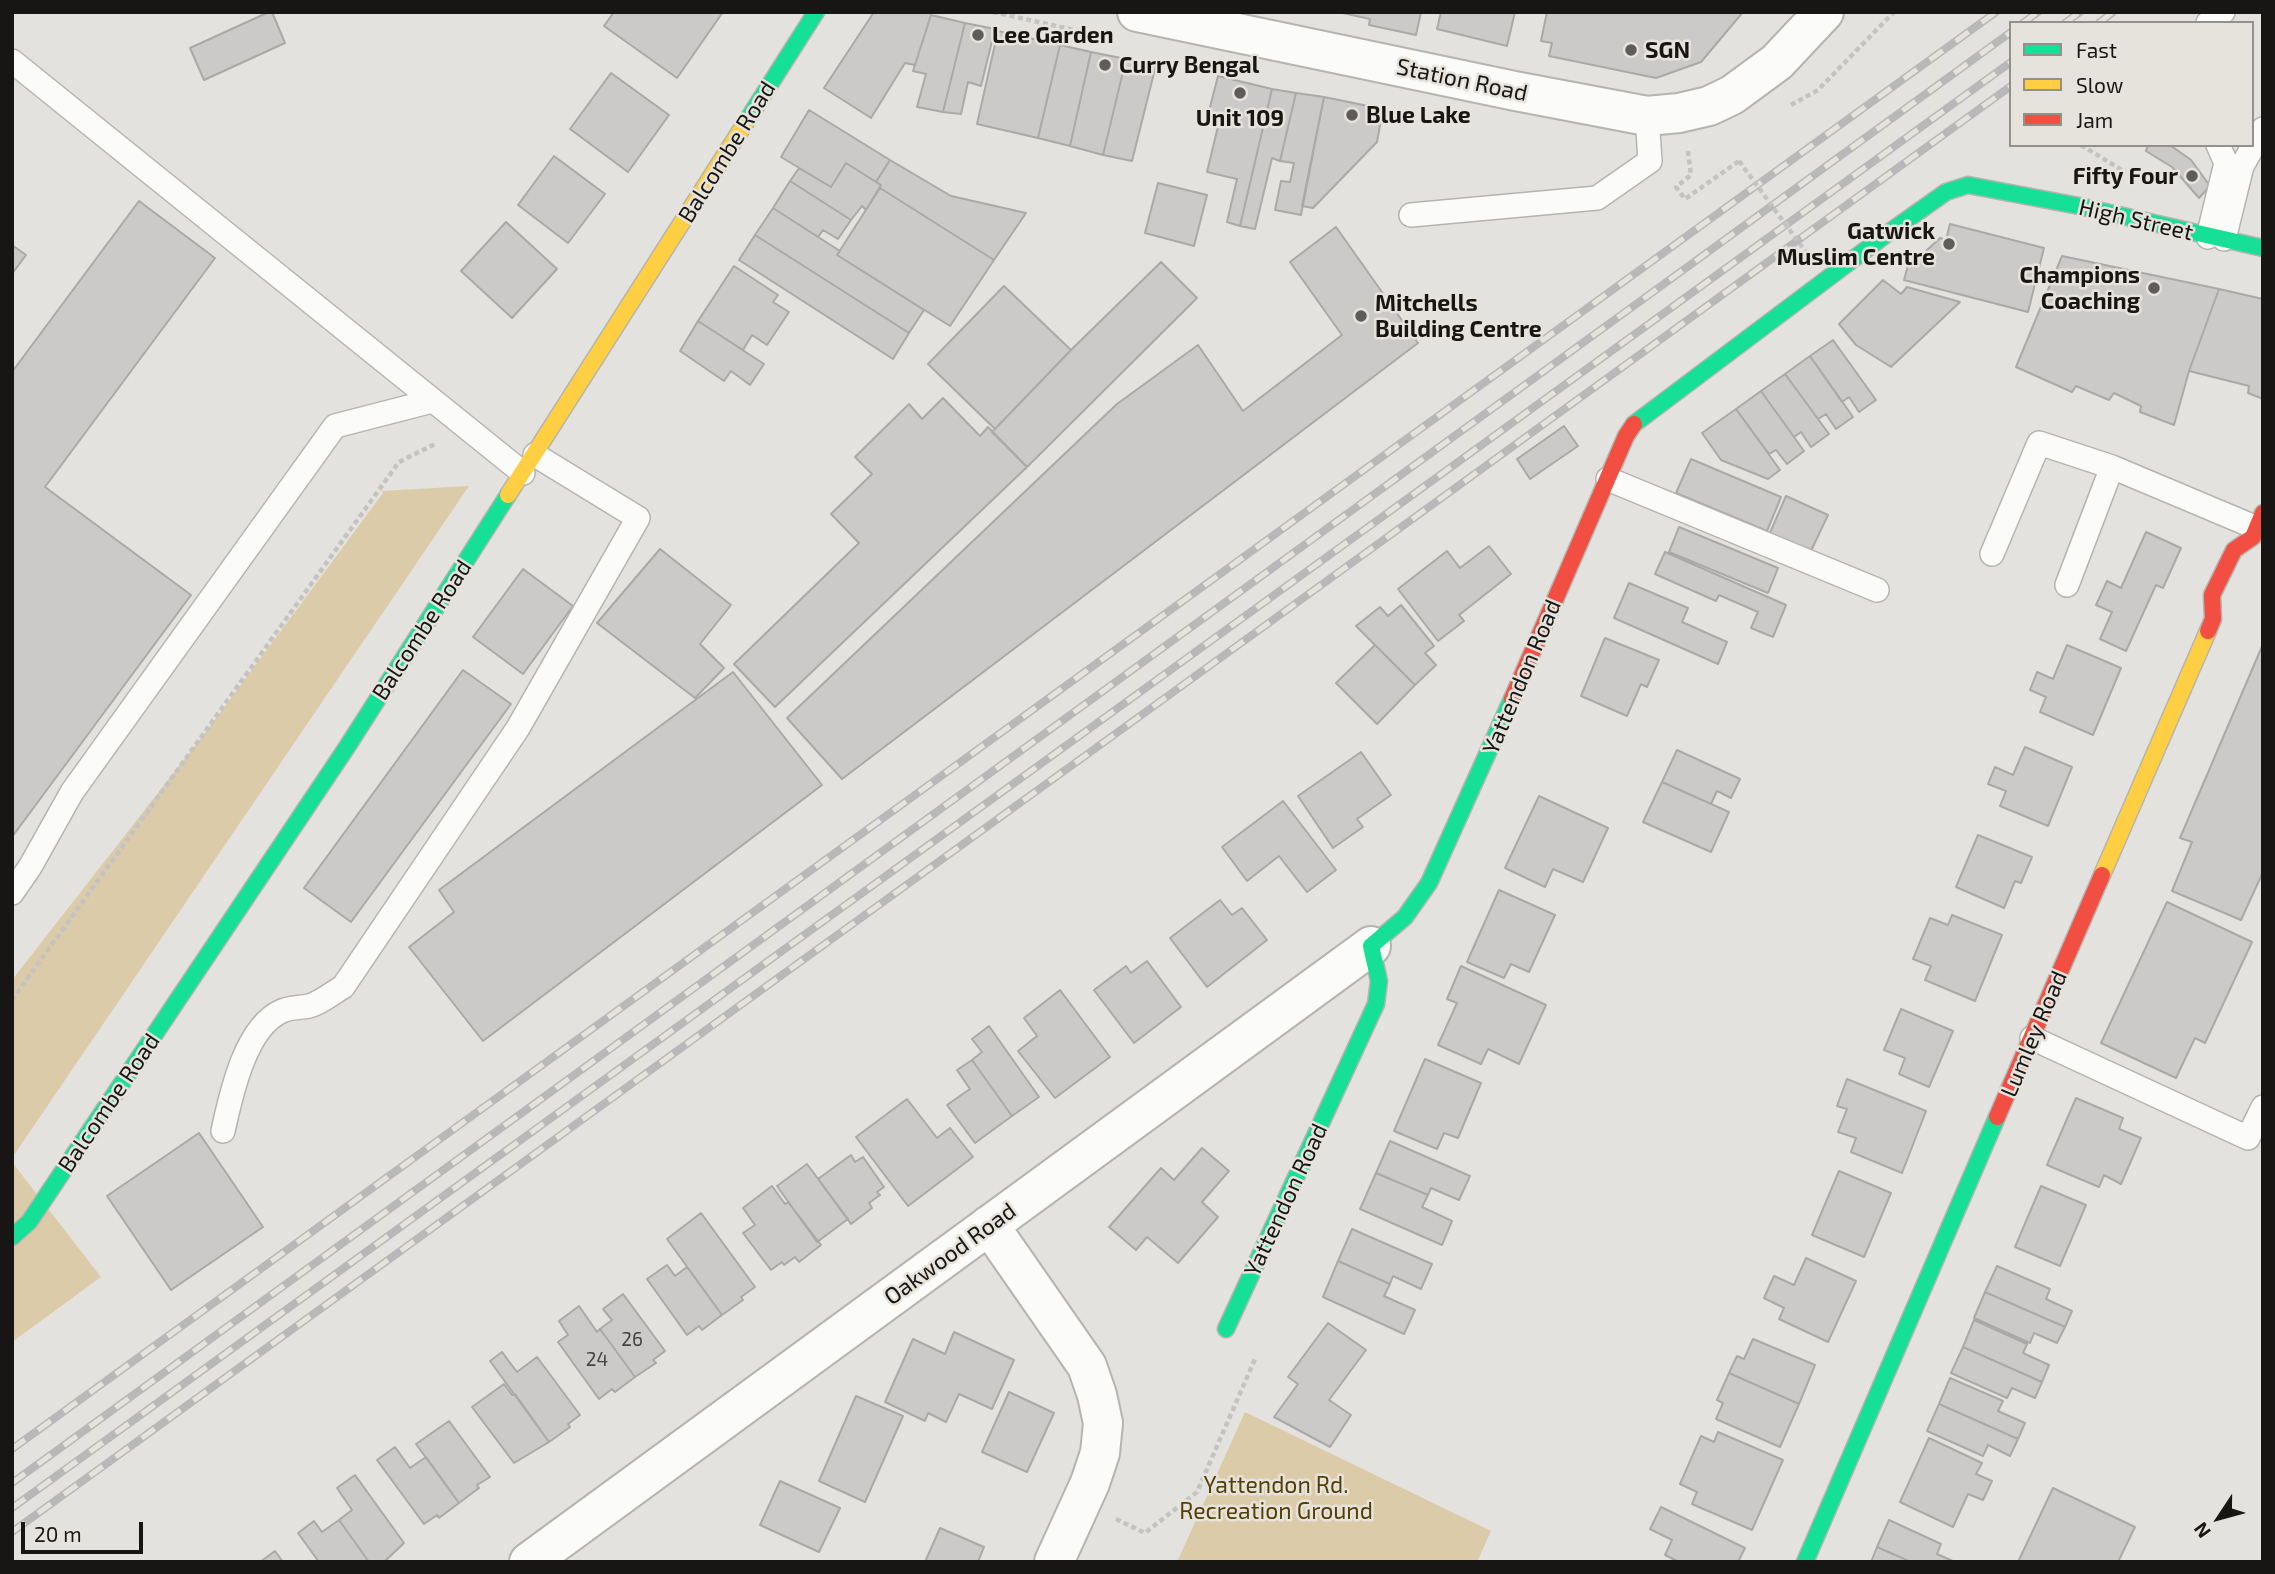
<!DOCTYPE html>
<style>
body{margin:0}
#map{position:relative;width:2275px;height:1574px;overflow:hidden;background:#e4e2de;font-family:"Exo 2",sans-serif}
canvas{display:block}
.frame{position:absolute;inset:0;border:14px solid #181614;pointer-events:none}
.legend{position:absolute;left:2009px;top:21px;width:245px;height:126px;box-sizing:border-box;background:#e6e3dc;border:2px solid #94918c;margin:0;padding:9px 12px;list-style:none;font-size:21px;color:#181614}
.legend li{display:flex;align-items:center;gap:14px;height:35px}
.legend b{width:35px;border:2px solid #94918c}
.north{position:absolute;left:2184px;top:1483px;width:70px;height:70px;-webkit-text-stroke:5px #e6e3dc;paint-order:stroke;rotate:234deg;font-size:19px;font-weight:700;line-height:28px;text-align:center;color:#181614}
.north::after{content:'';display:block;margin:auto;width:24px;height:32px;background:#181614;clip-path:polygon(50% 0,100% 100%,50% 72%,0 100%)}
.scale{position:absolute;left:21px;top:1522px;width:122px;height:32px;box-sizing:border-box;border:4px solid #181614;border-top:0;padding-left:9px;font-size:21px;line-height:24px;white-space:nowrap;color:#181614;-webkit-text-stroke:5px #e6e3dc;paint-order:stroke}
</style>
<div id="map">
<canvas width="2275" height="1574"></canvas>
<div class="frame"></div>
<ul class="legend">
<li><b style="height:9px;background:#16e098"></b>Fast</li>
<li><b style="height:9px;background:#ffcf43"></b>Slow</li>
<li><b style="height:9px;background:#f24e42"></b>Jam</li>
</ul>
<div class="north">N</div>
<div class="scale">20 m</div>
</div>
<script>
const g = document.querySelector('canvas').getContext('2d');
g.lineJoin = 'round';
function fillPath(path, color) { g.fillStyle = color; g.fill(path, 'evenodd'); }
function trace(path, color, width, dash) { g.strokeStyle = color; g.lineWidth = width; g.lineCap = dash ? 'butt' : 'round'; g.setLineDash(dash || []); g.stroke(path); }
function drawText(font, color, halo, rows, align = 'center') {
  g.font = font + ' "Exo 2",sans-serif'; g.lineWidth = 5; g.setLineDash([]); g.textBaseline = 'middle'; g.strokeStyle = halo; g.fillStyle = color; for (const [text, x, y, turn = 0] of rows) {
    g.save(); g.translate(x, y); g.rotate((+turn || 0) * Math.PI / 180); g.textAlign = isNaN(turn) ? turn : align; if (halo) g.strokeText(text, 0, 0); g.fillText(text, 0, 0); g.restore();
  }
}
fillPath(new Path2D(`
 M 469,486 L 12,1158 L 12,980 L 218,716 L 383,493 L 382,491 Z
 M 12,1162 L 101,1277 L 12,1342 Z
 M 1245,1412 L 1491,1531 L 1477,1562 L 1177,1562 Z`), '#dccba9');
const building = new Path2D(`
 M 269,12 L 272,12 L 285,43 L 204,80 L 190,48 Z
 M 614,12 L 723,12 L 677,78 L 604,26 Z
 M 874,12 L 932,12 L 915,65 L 905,63 L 871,118 L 824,88 Z
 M 1338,12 L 1421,12 L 1416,35 L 1369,25 L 1370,19 Z
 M 1441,12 L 1515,12 L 1507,46 L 1437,29 Z
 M 1547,12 L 1743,12 L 1701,62 L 1656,78 L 1549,56 L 1552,43 L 1541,41 Z
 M 931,15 L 965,23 L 943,112 L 917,107 L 926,74 L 913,71 Z
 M 965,23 L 995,29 L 981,86 L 968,82 L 961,114 L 943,112 Z
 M 998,31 L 1060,45 L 1038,138 L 977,124 Z
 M 1060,45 L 1091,52 L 1070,146 L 1038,138 Z
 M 1091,52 L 1126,59 L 1103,155 L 1070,146 Z
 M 1126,59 L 1156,65 L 1132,161 L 1103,155 Z
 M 611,73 L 669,115 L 628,172 L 570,129 Z
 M 1218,76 L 1272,89 L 1240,226 L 1227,222 L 1237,179 L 1207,172 L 1220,118 L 1208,115 Z
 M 1272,89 L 1296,93 L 1280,161 L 1272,158 L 1255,229 L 1240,226 Z
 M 1296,93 L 1324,97 L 1301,215 L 1275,210 L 1281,181 L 1290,182 L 1294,163 L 1280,161 Z
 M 1324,97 L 1383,109 L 1377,142 L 1313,208 L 1302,206 Z
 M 809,110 L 890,160 L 876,182 L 846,163 L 831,187 L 781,157 Z
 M 2148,145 L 2170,145 L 2191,160 L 2210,186 L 2199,198 L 2172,167 L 2146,151 Z
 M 554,156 L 605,194 L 568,243 L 518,205 Z
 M 890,160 L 951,196 L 1026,213 L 994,260 L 880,188 L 881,185 L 876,182 Z
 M 846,163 L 881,185 L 866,210 L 862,206 L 851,220 L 790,181 L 799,168 L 831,187 Z
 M 790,181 L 851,220 L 838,239 L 823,230 L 818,237 L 773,208 Z
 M 1158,183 L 1207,195 L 1194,246 L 1145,233 Z
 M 880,188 L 994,260 L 950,326 L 837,255 Z
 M 139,201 L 215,258 L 45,487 L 191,595 L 12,837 L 12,372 Z
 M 773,208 L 840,251 L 837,255 L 924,310 L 909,333 L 755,235 Z
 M 506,222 L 557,269 L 512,318 L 461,271 Z
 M 1950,224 L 2044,248 L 2028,312 L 1904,280 L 1911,254 L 1924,257 L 1926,251 L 1940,238 L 1946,240 Z
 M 1336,227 L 1418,343 L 842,779 L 787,718 L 1117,404 L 1198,345 L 1243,411 L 1342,335 L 1290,262 Z
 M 755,235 L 909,333 L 893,359 L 739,260 Z
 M 12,245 L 26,255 L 12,274 Z
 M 2062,256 L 2219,289 L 2189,371 L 2174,425 L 2140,412 L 2141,406 L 2114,393 L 2109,400 L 2076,386 L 2072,392 L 2016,367 Z
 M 1161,262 L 1197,298 L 1027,467 L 992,432 L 1071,350 Z
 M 734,266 L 778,295 L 773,302 L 789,312 L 767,345 L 752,335 L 743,350 L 698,321 Z
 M 1883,280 L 1901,294 L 1907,287 L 1960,302 L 1891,367 L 1856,345 L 1839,324 Z
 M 1004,286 L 1071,350 L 995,429 L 928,364 Z
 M 2219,289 L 2263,299 L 2263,399 L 2248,393 L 2249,386 L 2189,371 Z
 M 698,321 L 764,364 L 750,385 L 731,371 L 724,381 L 680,351 Z
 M 1833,340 L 1876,400 L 1859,412 L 1849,397 L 1842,402 L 1810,356 Z
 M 1810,356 L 1853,417 L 1836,429 L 1826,414 L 1818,419 L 1785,374 Z
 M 1785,374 L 1829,434 L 1811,447 L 1801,432 L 1794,437 L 1761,391 Z
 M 1761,391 L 1804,451 L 1787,464 L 1776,450 L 1769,454 L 1736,409 Z
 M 943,398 L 980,436 L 988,427 L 1027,467 L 775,707 L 734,664 L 859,543 L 831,514 L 872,474 L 855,457 L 909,404 L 922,419 Z
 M 1736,409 L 1780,470 L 1768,479 L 1721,460 L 1702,433 Z
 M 1564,426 L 1578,446 L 1530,479 L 1517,459 Z
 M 1691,459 L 1781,497 L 1767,531 L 1676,493 Z
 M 1786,496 L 1828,515 L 1810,553 L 1769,535 Z
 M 1679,527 L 1778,568 L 1768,593 L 1669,552 Z
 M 2146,532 L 2181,548 L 2163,588 L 2156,585 L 2126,651 L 2100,639 L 2112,612 L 2096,605 L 2107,581 L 2121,588 Z
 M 1489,546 L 1511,574 L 1459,615 L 1464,621 L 1438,641 L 1398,589 L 1447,551 L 1460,568 Z
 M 660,549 L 731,605 L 700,644 L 724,668 L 695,698 L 597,623 Z
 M 1665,552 L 1786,605 L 1773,637 L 1751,628 L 1758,612 L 1719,595 L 1716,601 L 1655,574 Z
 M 523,569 L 573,606 L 523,674 L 473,637 Z
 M 1629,583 L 1688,608 L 1682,622 L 1727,642 L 1718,664 L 1614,618 Z
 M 1401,605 L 1434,646 L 1425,653 L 1436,665 L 1415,685 L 1356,626 L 1380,607 L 1388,616 Z
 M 1605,638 L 1659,660 L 1647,687 L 1641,684 L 1627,716 L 1581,696 Z
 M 2263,644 L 2263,872 L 2241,920 L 2172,891 L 2192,842 L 2180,838 Z
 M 1375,645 L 1415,685 L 1377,724 L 1336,683 Z
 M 2067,645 L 2121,668 L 2093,735 L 2040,712 L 2046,697 L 2030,690 L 2037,672 L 2053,679 Z
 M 463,670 L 511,704 L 351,922 L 304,888 Z
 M 733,672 L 822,785 L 483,1041 L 409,947 L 454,912 L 439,890 Z
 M 2025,747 L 2072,767 L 2048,826 L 2000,806 L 2006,791 L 1988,784 L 1995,767 L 2013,775 Z
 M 1677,750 L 1740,779 L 1731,798 L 1717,791 L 1711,804 L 1662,782 Z
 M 1361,752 L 1391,795 L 1357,819 L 1363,827 L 1333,848 L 1298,796 Z
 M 1662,782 L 1729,812 L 1711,852 L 1643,822 Z
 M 1539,796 L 1608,828 L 1583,882 L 1553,869 L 1545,887 L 1505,868 Z
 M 1283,801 L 1336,870 L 1307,892 L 1279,856 L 1247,881 L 1222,847 Z
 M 1978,835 L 2032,857 L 2021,883 L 2015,881 L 2004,908 L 1956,887 Z
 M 1499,890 L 1555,915 L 1529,972 L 1511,964 L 1504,978 L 1467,962 Z
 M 1220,900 L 1232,915 L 1242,908 L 1267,940 L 1207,987 L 1170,938 Z
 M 2167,902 L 2252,942 L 2205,1043 L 2195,1038 L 2176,1078 L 2101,1043 Z
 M 1952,915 L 2002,935 L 1975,1001 L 1925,980 L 1931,966 L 1913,959 L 1930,918 L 1948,925 Z
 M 1147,961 L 1181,1007 L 1134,1043 L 1094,990 L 1126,966 L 1131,973 Z
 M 1461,966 L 1546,1005 L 1519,1064 L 1488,1049 L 1481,1064 L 1438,1045 L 1457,1003 L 1447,999 Z
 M 1060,990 L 1110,1057 L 1055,1098 L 1018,1051 L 1037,1036 L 1024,1018 Z
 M 1901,1009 L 1953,1031 L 1929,1087 L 1899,1074 L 1905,1058 L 1884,1050 Z
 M 989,1026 L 1039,1097 L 1012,1116 L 972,1060 L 982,1052 L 972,1039 Z
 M 1425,1059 L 1481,1083 L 1458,1138 L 1444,1133 L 1437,1149 L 1394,1131 Z
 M 972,1060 L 1012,1116 L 975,1143 L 947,1105 L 970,1089 L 957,1070 Z
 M 1847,1079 L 1926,1111 L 1902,1173 L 1851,1152 L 1856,1138 L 1838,1132 L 1847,1109 L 1837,1106 Z
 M 2076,1098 L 2123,1118 L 2119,1129 L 2141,1138 L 2121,1184 L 2104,1175 L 2099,1187 L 2047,1165 Z
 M 907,1099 L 937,1138 L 950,1128 L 973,1157 L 908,1206 L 856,1137 Z
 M 199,1133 L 263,1227 L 171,1290 L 107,1196 Z
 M 1390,1141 L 1470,1176 L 1459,1200 L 1431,1188 L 1428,1195 L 1376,1173 Z
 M 1202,1148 L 1229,1171 L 1202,1202 L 1218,1217 L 1178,1263 L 1147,1237 L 1136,1250 L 1109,1227 L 1161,1168 L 1174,1180 Z
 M 851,1155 L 855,1162 L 863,1157 L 884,1187 L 877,1192 L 880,1195 L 869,1203 L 872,1208 L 851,1224 L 818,1179 Z
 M 807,1164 L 848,1219 L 817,1242 L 777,1186 Z
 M 1839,1171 L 1891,1193 L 1864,1257 L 1812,1235 Z
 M 1376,1173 L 1428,1195 L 1422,1207 L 1452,1221 L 1442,1245 L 1360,1209 Z
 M 772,1186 L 785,1204 L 788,1202 L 821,1245 L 799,1262 L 795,1257 L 784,1265 L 782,1262 L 771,1270 L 743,1233 L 755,1225 L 743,1208 Z
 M 2041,1186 L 2086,1205 L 2060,1266 L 2015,1247 Z
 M 701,1213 L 755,1287 L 741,1297 L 743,1300 L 722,1315 L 667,1239 Z
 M 1352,1229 L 1432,1264 L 1421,1289 L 1393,1276 L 1390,1284 L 1338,1261 Z
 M 1806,1258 L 1856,1281 L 1828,1342 L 1779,1319 L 1784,1308 L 1764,1298 L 1774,1276 L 1794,1285 Z
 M 1338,1261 L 1390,1284 L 1384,1296 L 1415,1310 L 1404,1334 L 1323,1297 Z
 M 667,1265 L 675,1276 L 687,1267 L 722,1315 L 702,1330 L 699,1326 L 687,1335 L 647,1279 Z
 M 1997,1266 L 2050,1289 L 2046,1299 L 2072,1311 L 2065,1327 L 1985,1292 Z
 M 1985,1292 L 2065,1327 L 2057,1343 L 2034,1333 L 2030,1343 L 1974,1318 Z
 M 623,1294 L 665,1351 L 653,1360 L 656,1363 L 635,1377 L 600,1329 L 612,1320 L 603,1309 Z
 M 579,1306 L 597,1332 L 600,1329 L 635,1377 L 615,1392 L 612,1389 L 599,1399 L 558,1342 L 568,1335 L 559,1321 Z
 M 1974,1320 L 2027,1344 L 2023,1353 L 2049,1365 L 2042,1382 L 1963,1347 Z
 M 1328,1323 L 1366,1350 L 1329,1400 L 1351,1415 L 1330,1447 L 1274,1417 L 1298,1384 L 1288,1377 Z
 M 954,1332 L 1014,1360 L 992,1409 L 959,1394 L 946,1422 L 928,1413 L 925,1421 L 885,1402 L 913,1339 L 945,1354 Z
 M 1753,1339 L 1815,1365 L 1799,1404 L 1729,1373 L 1737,1356 L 1744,1359 Z
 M 1963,1347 L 2042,1382 L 2035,1398 L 2012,1388 L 2007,1398 L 1951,1373 Z
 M 502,1352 L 517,1372 L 537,1357 L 580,1415 L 568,1424 L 570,1427 L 549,1442 L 490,1361 Z
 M 1729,1373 L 1799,1404 L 1780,1447 L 1716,1419 L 1723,1403 L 1717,1400 Z
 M 1950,1378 L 2003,1401 L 1998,1411 L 2025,1423 L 2018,1439 L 1939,1404 Z
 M 504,1384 L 512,1395 L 515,1394 L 549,1442 L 514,1463 L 472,1407 Z
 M 1009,1392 L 1054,1413 L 1027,1472 L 982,1452 Z
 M 856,1396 L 903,1416 L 865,1502 L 819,1481 Z
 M 1939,1404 L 2018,1439 L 2010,1456 L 1988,1445 L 1983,1456 L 1927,1431 Z
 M 449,1421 L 490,1477 L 477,1485 L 479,1488 L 459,1503 L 416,1444 Z
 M 1718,1432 L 1783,1460 L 1752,1530 L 1692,1504 L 1697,1492 L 1680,1484 L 1701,1436 L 1714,1442 Z
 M 1929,1438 L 1982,1463 L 1976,1474 L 1992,1481 L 1983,1500 L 1968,1494 L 1953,1527 L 1900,1502 Z
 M 395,1447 L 410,1468 L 426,1457 L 459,1503 L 439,1518 L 437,1515 L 424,1524 L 377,1460 Z
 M 355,1475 L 404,1543 L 384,1562 L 369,1562 L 339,1520 L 352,1510 L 337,1488 Z
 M 780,1481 L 840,1508 L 819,1552 L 760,1525 Z
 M 2053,1488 L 2135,1527 L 2118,1562 L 2018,1562 Z
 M 1661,1507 L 1745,1548 L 1738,1562 L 1679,1562 L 1665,1555 L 1672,1540 L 1650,1529 Z
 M 339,1520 L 369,1562 L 319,1562 L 298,1533 L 314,1521 L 322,1532 Z
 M 1889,1520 L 1941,1544 L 1937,1554 L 1955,1562 L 1911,1562 L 1877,1547 Z
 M 940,1528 L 984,1547 L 978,1562 L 925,1562 Z
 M 1877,1547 L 1911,1562 L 1871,1562 Z
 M 275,1551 L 283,1562 L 260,1562 Z`);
fillPath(building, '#cccac9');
trace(building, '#aba9a8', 2);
const lane = new Path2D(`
 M 2208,23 L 2223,12
 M 12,61 L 523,473
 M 1411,215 L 1597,198 L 1650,161 L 1647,116
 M 2208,237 L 2226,163 L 2218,145
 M 2224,239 L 2242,166 L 2263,129
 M 1608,479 L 1877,590
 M 1992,554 L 2039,443 L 2112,467 L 2257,528
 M 2067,585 L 2112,467
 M 12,893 L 30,867 L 72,792 L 335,426 L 432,401
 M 2032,1038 L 2248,1138 L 2263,1107
 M 223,1131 C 231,1095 245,1027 282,1011 C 290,1007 301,1008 309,1006 C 321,1003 332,993 343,987 L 518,728 L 638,518 L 535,455`);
const street = new Path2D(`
 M 1137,12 L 1515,91 L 1647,116 L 1679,113 L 1709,106 L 1732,95 L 1777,62 L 1824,12
 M 989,1225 L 1087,1366 L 1097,1395 L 1103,1423 L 1100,1453 L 1090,1483 L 1054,1562
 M 529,1562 L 1371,946`);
const fast = new Path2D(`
 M 746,122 L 816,12
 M 1634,424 L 1884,236 L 1946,192 L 1968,185 L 2079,206 L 2263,248
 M 12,1237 L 29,1222 L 347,747 L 508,495
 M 1226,1329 L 1376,1004 L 1379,981 L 1371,946 L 1405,917 L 1429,883 L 1512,699
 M 1805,1562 L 1997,1117`);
const slow = new Path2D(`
 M 508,495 L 746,122
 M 2102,875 L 2208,631`);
const jam = new Path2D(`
 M 2208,631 L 2213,619 L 2212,595 L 2234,550 L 2253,537 L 2263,513
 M 1512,699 L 1626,436 L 1634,424
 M 1997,1117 L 2102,875`);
trace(lane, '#b5b4b0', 26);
trace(street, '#b5b4b0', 42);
trace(fast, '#b5b4b0', 19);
trace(slow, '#b5b4b0', 19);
trace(jam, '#b5b4b0', 19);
trace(new Path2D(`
 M 993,12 L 1106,37
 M 1791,105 L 1818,90 L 1894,12
 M 2081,145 L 2125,172
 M 1688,151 L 1691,175 L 1676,187 L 1685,199 L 1739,161
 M 12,1000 L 399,462 L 437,443
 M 1116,1519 L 1145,1533 L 1197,1492 L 1255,1359`), '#c3c3c2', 4.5, [5, 3.5]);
trace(lane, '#fbfbfa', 23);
trace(street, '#fbfbfa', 38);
trace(fast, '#16e098', 16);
trace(slow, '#ffcf43', 16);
trace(jam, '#f24e42', 16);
const rail = new Path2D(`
 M 2023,23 L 2038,12
 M 2065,23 L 2080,12
 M 2099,23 L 2113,12
 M 12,1449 L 1996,12
 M 12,1483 L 2011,32
 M 12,1508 L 2011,62
 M 12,1532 L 2011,86`);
trace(rail, '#b9b8b8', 8);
trace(rail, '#e6e3dc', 5, [16]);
trace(new Path2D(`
 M 1739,161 L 1808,255`), '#c3c3c2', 4.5, [5, 3.5]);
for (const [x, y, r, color] of [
 [978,35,7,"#5f5d5b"],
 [1631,50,7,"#5f5d5b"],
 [1105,65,7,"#5f5d5b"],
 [1240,93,7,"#5f5d5b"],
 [1352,115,7,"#5f5d5b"],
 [2192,176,7,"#5f5d5b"],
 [1949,244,7,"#5f5d5b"],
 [2154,288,7,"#5f5d5b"],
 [1361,316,7,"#5f5d5b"]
]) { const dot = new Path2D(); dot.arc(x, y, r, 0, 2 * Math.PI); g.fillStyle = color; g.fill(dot); trace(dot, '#e6e3dc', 2.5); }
drawText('19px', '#454341', null, [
 ["26",632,1340],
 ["24",597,1360]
]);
drawText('bold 23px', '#181614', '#e6e3dc', [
 ["Lee Garden",992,35],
 ["SGN",1645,50],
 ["Curry Bengal",1119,65],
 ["Blue Lake",1366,115],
 ["Unit 109",1240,118,"center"],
 ["Fifty Four",2178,176,"right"],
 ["Gatwick",1935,231,"right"],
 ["Muslim Centre",1935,257,"right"],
 ["Champions",2140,275,"right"],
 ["Coaching",2140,301,"right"],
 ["Mitchells",1375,303],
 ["Building Centre",1375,329]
], 'left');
drawText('23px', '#181614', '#e6e3dc', [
 ["Station Road",1462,80,12],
 ["Balcombe Road",727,152,-58],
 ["High Street",2136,220,13],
 ["Balcombe Road",422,630,-57],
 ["Yattendon Road",1522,677,-67],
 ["Lumley Road",2034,1034,-67],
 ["Balcombe Road",109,1103,-56],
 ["Yattendon Road",1286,1200,-65],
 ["Oakwood Road",950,1254,-36]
]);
drawText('23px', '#533e04', '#e6e3dc', [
 ["Yattendon Rd.",1276,1485],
 ["Recreation Ground",1276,1511]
]);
</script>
